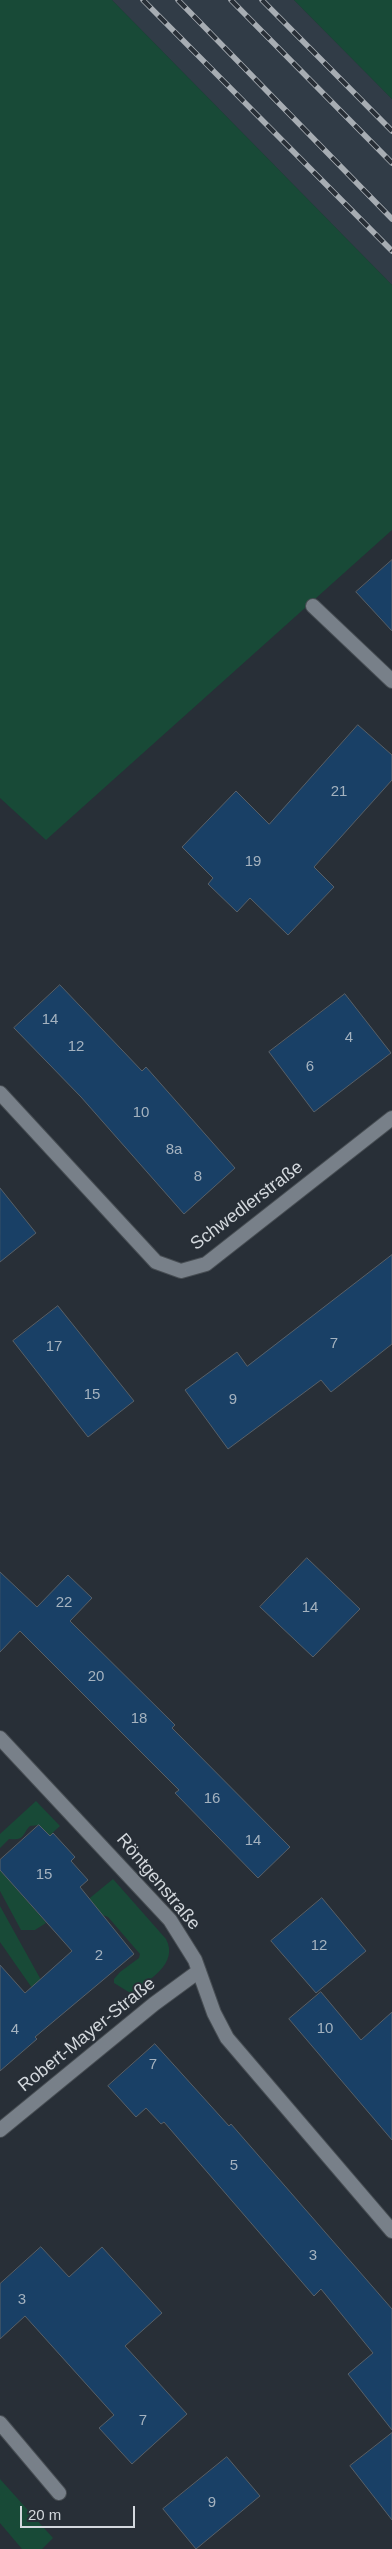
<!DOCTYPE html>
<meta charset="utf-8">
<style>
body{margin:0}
#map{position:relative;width:392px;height:2549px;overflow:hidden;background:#282f37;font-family:Helvetica,sans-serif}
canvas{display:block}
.scale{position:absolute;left:20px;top:2506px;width:115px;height:22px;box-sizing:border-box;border:2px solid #d3d8dd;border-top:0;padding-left:6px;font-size:15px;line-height:18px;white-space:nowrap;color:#d3d8dd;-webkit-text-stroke:4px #282f37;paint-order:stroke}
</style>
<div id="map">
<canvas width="392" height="2549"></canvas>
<div class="scale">20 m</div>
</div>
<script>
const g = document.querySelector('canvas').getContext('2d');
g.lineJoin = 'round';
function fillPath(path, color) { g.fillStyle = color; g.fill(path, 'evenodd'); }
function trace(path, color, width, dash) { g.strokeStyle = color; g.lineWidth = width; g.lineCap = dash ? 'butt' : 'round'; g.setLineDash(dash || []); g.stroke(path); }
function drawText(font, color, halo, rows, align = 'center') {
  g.font = font + ' Helvetica,sans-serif'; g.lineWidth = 4; g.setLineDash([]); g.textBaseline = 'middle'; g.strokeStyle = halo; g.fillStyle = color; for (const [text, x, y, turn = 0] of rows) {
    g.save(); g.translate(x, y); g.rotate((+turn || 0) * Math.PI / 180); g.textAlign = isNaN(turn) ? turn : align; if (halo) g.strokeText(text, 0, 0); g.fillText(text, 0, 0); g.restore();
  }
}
fillPath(new Path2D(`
 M 112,0 L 294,0 L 392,99 L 392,285 Z`), '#313c47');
fillPath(new Path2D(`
 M 0,0 L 112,0 L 392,285 L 392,530 L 46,840 L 0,798 Z
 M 294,0 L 392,0 L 392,99 L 385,92 Z
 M 36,1801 L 60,1826 L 49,1836 L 39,1825 L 30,1826 C 22,1834 25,1841 9,1839 L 0,1848 L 0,1834 Z
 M 0,1870 L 43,1919 L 46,1923 L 35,1930 L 21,1930 L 0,1891 Z
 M 113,1879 L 166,1939 C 179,1964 149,1979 132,1994 L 114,1983 L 114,1979 L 120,1972 L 139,1958 L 140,1954 L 108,1917 L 100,1914 L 85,1902 Z
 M 0,1906 L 41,1980 L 32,1988 L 0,1942 Z
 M 0,2479 L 53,2538 L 42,2549 L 22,2549 L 0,2523 Z`), '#184a37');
const building = new Path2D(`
 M 392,560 L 392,631 L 356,592 Z
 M 358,725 L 392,755 L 392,780 L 314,867 L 334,887 L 288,935 L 250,898 L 237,912 L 208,884 L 213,878 L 182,847 L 236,791 L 269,824 Z
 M 60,985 L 142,1071 L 146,1067 L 235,1168 L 184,1214 L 81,1097 L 14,1028 Z
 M 345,994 L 391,1053 L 314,1112 L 269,1052 Z
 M 0,1188 L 36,1233 L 0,1262 Z
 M 392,1255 L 392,1344 L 331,1392 L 321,1380 L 228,1449 L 185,1390 L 237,1352 L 247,1366 Z
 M 58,1306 L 134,1401 L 88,1437 L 13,1341 Z
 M 307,1558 L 360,1609 L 313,1657 L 260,1607 Z
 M 0,1572 L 37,1607 L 68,1575 L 92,1598 L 70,1621 L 175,1725 L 172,1728 L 290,1847 L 258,1878 L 175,1793 L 179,1790 L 20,1631 L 0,1652 Z
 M 39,1825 L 50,1836 L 53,1833 L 75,1857 L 71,1861 L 88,1880 L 80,1887 L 134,1954 L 35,2037 L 37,2039 L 0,2071 L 0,1965 L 25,1993 L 72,1951 L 0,1870 L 0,1860 Z
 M 322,1898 L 366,1951 L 316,1993 L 271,1941 Z
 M 321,1992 L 361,2040 L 392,2012 L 392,2140 L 289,2019 Z
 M 155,2044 L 229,2126 L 231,2124 L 392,2309 L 392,2430 L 348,2374 L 373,2353 L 321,2289 L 314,2296 L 164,2122 L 161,2124 L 146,2108 L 136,2117 L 108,2086 Z
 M 41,2247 L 69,2277 L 102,2247 L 162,2313 L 125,2346 L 187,2414 L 132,2464 L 99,2428 L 114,2415 L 25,2316 L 0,2339 L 0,2284 Z
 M 392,2433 L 392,2520 L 350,2466 Z
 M 227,2457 L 260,2496 L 196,2549 L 163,2509 Z`);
fillPath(building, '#194066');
trace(building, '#586068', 1);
const minor = new Path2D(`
 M 313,606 L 392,681
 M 0,1093 L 156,1262 L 181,1271 L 206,1264 L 392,1118
 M 0,1738 L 170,1920 L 195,1960 L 214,2013 L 227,2038 L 392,2231
 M 0,2130 L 154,2004 L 199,1971
 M 0,2423 L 59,2493`);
trace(minor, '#474d53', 16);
trace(minor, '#788089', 14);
const rail = new Path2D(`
 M 143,0 L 392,251
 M 178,0 L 392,219
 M 231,0 L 392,163
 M 262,0 L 392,131`);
trace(rail, '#a7adb3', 5.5);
trace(rail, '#282f37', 4, [11]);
drawText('15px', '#a4b2bf', null, [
 ["21",339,792],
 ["19",253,862],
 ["14",50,1020],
 ["4",349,1038],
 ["12",76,1047],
 ["6",310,1067],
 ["10",141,1113],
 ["8a",174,1150],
 ["8",198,1177],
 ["7",334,1344],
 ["17",54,1347],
 ["15",92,1395],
 ["9",233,1400],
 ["22",64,1603],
 ["14",310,1608],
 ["20",96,1677],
 ["18",139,1719],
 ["16",212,1799],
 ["14",253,1841],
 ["15",44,1875],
 ["12",319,1946],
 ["2",99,1956],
 ["10",325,2029],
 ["4",15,2030],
 ["7",153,2065],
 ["5",234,2166],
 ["3",313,2256],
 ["3",22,2300],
 ["7",143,2421],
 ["9",212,2503]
]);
drawText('18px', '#d3d8dd', '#282f37', [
 ["Schwedlerstraße",247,1206,-37],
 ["Röntgenstraße",158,1882,50],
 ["Robert-Mayer-Straße",87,2035,-39]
]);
</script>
